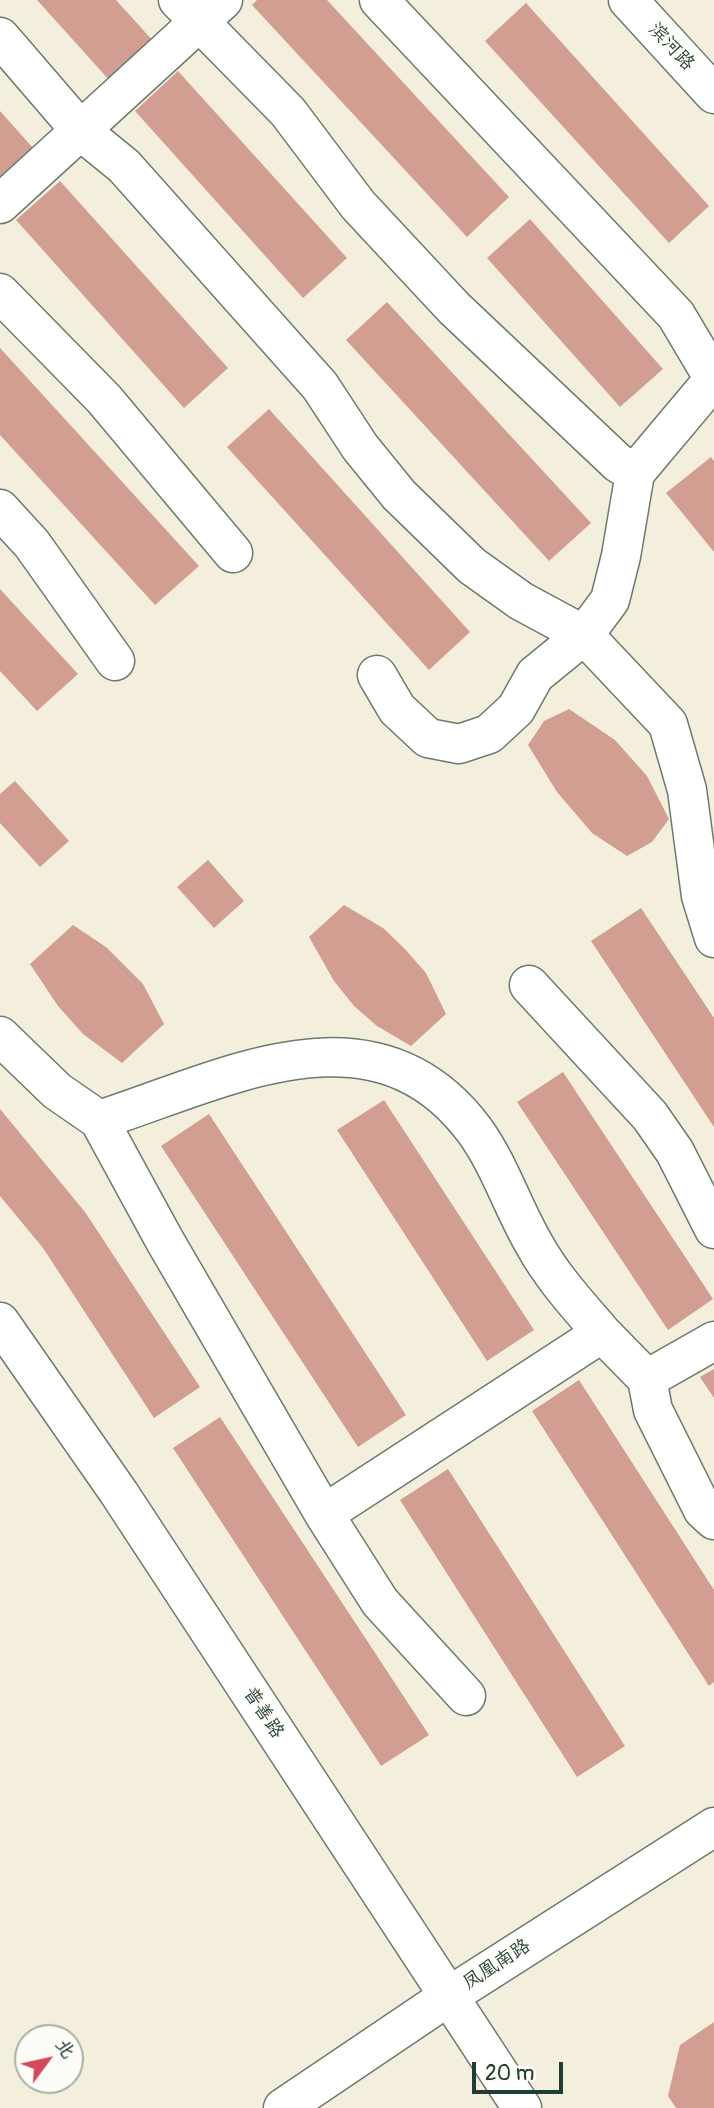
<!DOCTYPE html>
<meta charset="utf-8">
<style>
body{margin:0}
#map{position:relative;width:714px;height:2108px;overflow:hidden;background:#f4efdc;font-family:Pangolin,"LXGW WenKai TC",sans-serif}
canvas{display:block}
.north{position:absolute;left:14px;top:2024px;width:70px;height:70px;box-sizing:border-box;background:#fdfcf7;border:2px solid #a4b0a9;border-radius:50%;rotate:57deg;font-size:19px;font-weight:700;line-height:28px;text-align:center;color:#1f3d34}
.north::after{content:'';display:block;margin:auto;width:24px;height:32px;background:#d1495b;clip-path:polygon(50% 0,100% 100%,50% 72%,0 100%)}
.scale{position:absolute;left:472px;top:2062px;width:91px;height:32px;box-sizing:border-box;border:4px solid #1f3d34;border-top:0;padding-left:9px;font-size:21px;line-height:24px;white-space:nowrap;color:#1f3d34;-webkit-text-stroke:5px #fdfcf7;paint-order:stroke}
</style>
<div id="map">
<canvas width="714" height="2108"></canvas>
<div class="north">北</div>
<div class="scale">20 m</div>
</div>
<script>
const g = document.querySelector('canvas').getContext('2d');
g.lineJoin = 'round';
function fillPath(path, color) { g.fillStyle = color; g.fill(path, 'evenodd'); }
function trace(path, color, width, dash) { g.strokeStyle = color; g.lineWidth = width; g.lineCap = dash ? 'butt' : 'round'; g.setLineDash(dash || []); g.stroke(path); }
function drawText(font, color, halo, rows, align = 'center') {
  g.font = font + ' Pangolin,"LXGW WenKai TC",sans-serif'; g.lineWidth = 5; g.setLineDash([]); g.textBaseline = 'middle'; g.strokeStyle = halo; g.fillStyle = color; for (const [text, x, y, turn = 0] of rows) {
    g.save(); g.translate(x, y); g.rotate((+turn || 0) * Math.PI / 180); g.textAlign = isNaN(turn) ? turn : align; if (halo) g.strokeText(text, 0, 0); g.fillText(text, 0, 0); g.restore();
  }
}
fillPath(new Path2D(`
 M 37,0 L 116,0 L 155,43 L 111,82 Z
 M 257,0 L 327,0 L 509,197 L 467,237 L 252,5 Z
 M 526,3 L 709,206 L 669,243 L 485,41 Z
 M 178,71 L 347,258 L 303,298 L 135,111 Z
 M 0,111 L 34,149 L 0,179 Z
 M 60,181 L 228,368 L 184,408 L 16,220 Z
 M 530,219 L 663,369 L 620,407 L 487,258 Z
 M 387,302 L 591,523 L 549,561 L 346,340 Z
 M 0,348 L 199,566 L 155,605 L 0,435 Z
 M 269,409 L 470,632 L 429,670 L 227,447 Z
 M 711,457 L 714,461 L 714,552 L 666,493 Z
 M 0,589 L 78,674 L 37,711 L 0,671 Z
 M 569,709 L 615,740 L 647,776 L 669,819 L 652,842 L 627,856 L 592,833 L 557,792 L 528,745 L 544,721 Z
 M 15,781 L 69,841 L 40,867 L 0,823 L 0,794 Z
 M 208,860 L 244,901 L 214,928 L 177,887 Z
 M 344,905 L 383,928 L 405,949 L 426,973 L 446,1014 L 411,1046 L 377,1026 L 354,1006 L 334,981 L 309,937 Z
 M 641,908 L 714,1018 L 714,1127 L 591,941 Z
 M 73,925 L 106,947 L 143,984 L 164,1024 L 122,1063 L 83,1034 L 58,1006 L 30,964 Z
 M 563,1072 L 713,1299 L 668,1330 L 517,1102 Z
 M 384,1100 L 534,1330 L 487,1361 L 337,1130 Z
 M 0,1109 L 85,1212 L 200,1387 L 154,1418 L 43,1248 L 0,1196 Z
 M 209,1114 L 406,1415 L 358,1447 L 161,1146 Z
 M 714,1369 L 714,1398 L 700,1377 Z
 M 579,1380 L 714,1590 L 714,1682 L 709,1686 L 532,1411 Z
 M 220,1417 L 429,1735 L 381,1766 L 173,1448 Z
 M 448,1469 L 625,1746 L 577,1777 L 400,1500 Z
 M 714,2022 L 714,2108 L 676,2108 L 668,2096 L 680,2045 Z`), '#d19e91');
const minor = new Path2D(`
 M 178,0 L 288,112 L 358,205 L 454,308 L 618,463 L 635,473
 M 379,0 L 676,315 L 714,379
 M 628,0 L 714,94
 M 0,37 L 81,131 L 124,166 L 320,386 L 360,447 L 399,495 L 472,566 L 521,601 L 584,635 L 668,724 L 687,790 L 701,896 L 714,938
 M 0,204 L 223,0
 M 0,293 L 104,399 L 233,553
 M 0,509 L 32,544 L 115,661
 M 377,675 L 397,709 L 428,738 L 459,744 L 489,734 L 516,709 L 535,675 L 584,635 L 610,600 L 621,556 L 635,473 L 714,379
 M 529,985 L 650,1116 L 675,1152 L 714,1229
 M 0,1036 L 57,1091 L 99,1120 L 165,1241 L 324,1514 L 380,1602 L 466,1696
 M 99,1120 C 224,1080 375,996 475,1131 C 499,1164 513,1208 534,1244 C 552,1277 578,1305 602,1333
 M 0,1322 L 119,1493 L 522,2108
 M 647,1379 L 714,1341
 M 324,1514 L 602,1333 L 647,1379 L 653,1410 L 703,1510 L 714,1520
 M 283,2108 L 449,1996 L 714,1827`);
trace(minor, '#6a7b6f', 41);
trace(minor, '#fff', 38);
drawText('19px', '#1f3d34', '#fdfcf7', [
 ["滨河路",671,47,47],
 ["普善路",263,1713,57],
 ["凤凰南路",497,1965,-33]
]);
</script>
